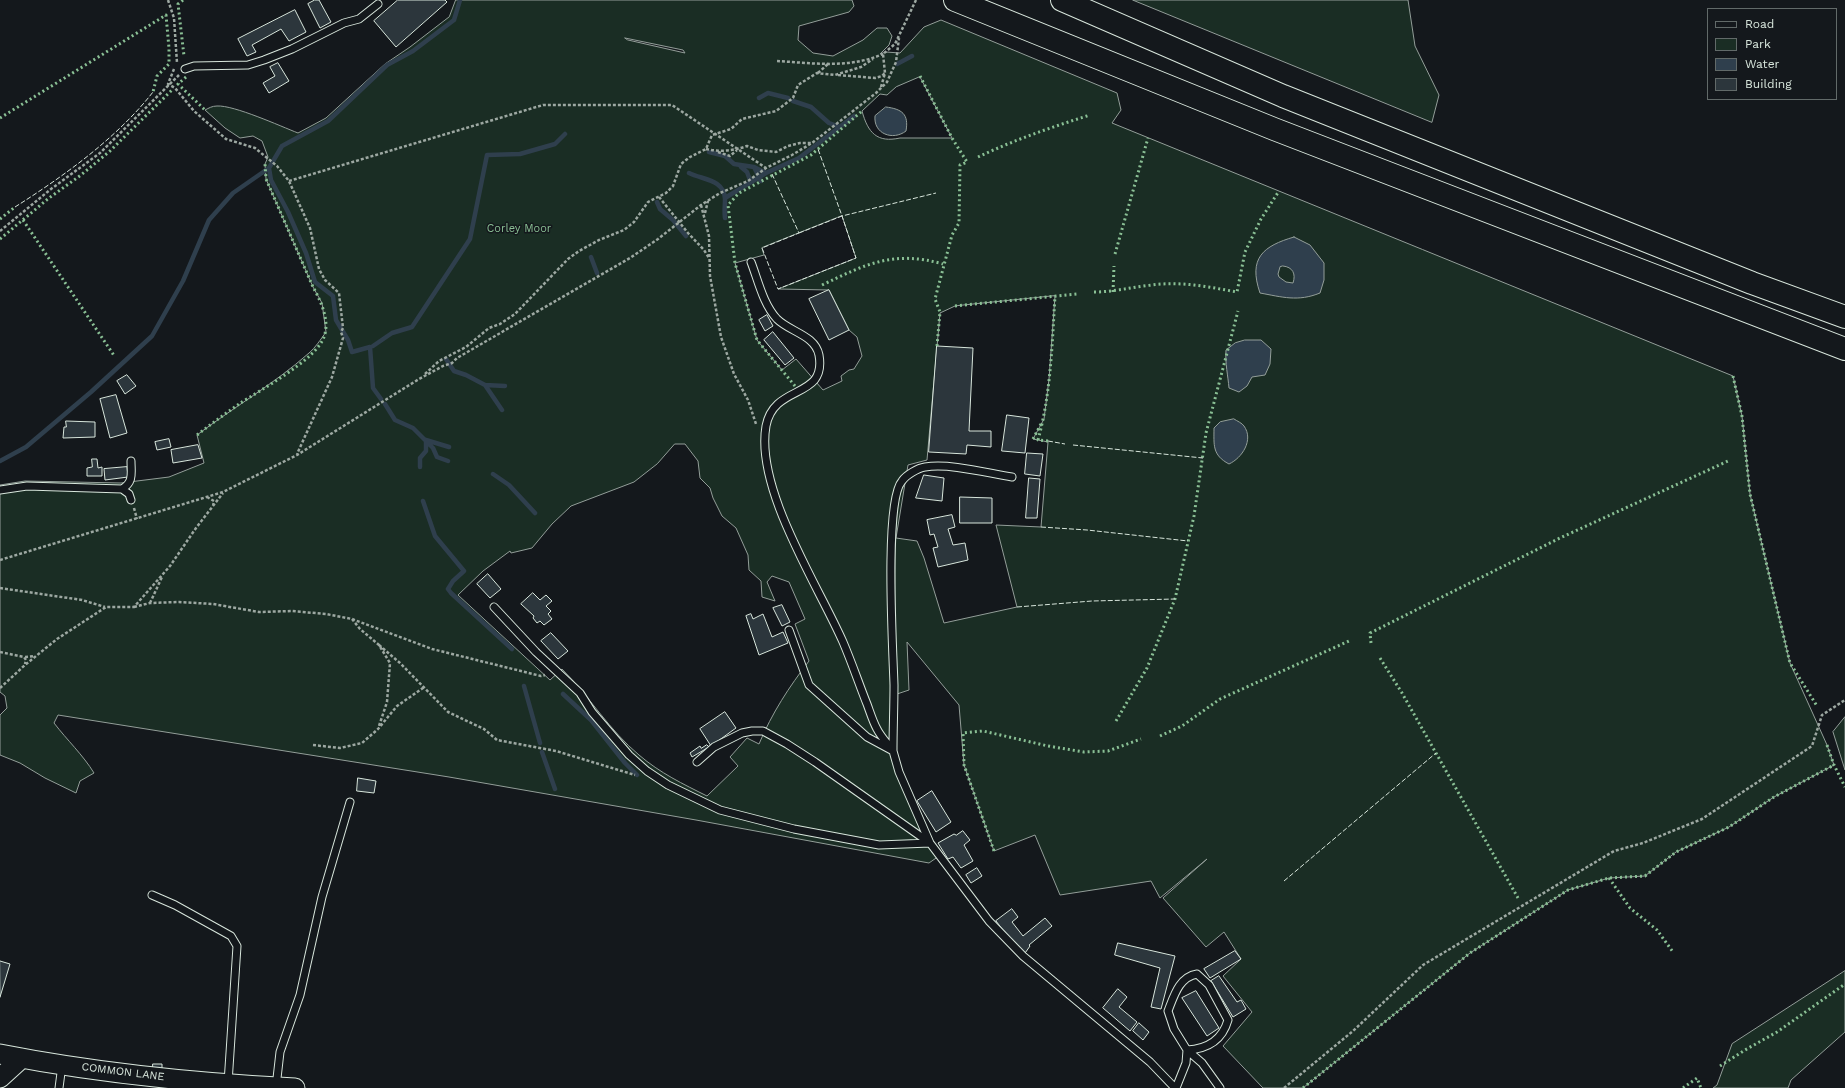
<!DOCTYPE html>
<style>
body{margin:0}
#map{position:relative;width:1845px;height:1088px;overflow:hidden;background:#14181c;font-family:"Work Sans",sans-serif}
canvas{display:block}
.legend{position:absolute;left:1707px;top:8px;width:130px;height:92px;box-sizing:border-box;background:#14181c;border:1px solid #626a69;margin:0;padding:5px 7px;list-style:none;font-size:12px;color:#d8e6dc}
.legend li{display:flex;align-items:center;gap:8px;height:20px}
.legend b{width:20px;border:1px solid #626a69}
</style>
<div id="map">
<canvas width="1845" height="1088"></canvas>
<ul class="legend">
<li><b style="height:5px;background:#14181c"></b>Road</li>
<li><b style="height:11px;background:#1a2d24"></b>Park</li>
<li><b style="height:11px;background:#2f3f4d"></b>Water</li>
<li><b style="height:11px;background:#2c363c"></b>Building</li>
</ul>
</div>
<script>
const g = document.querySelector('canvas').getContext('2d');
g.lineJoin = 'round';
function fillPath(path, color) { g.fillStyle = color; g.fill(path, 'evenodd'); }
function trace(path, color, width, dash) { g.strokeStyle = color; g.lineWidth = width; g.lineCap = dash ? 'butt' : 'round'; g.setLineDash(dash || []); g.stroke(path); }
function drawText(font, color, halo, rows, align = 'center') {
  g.font = font + ' "Work Sans",sans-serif'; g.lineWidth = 3; g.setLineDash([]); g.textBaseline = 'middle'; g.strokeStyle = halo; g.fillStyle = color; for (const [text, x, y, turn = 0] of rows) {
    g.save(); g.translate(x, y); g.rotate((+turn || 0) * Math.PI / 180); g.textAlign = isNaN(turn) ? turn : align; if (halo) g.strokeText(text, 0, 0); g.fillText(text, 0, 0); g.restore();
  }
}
const green = new Path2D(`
 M 456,0 L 852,0 L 854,6 L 849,12 L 799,26 L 798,40 L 813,53 L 833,56 L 863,40 L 877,28 L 887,28 L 892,36 L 889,45 L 880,54 L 886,52 L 900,53 L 924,27 L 941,20 L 1117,93 L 1121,110 L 1112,123 L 1733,376 L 1742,416 L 1750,494 L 1790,663 L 1827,745 L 1834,765 L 1774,797 L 1729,827 L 1676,852 L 1645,876 L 1609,878 L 1568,890 L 1470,953 L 1303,1088 L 1263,1088 L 1223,1046 L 1252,1012 L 1223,976 L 1241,959 L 1224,932 L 1206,947 L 1163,898 L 1207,859 L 1160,898 L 1151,881 L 1060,895 L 1035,835 L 994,851 L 964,765 L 959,705 L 907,642 L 909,690 L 897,694 L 894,740 L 897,762 L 939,856 L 929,863 L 696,820 L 449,777 L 58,715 L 54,723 C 67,740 83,755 94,773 L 80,781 L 76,793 L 45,778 L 20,763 L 0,755 L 0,715 L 7,708 L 5,696 L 0,692 L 0,485 L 25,481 L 121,483 L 169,477 L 204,463 L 197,435 C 234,407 274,384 309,353 C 315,348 321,339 326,332 L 322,303 L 313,287 L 266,179 L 265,164 L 268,157 L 262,141 L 253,136 L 240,138 L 225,128 L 205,110 C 209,108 212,106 217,106 C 234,105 280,126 298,133 L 326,118 L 385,64 L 410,47 L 449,17 ZM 625,38 L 683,50 L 685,53 L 628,40 ZM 920,77 L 952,138 L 900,138 C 877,143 868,133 862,111 L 880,94 L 887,95 L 896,87 ZM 842,216 L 856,258 L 778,289 L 829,290 L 849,330 L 857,337 L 862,356 L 854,369 L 849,370 L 841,376 L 842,381 L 823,390 L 796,359 L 782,370 L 757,340 L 735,263 L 764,255 L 762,248 ZM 1055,296 L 1049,379 L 1044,419 L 1033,439 L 1048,442 L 1041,527 L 996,525 L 1017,607 L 944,623 L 924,558 L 917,541 L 896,538 L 908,465 L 927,460 L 940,313 L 955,306 ZM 675,444 L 685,444 L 698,461 L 700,478 L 710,488 L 713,498 L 722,516 L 736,528 L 748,555 L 749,570 L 761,581 L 762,597 L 775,601 L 767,582 L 772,576 L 789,582 L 805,619 L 795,624 L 809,661 C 789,687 772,713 759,744 L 747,738 L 730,757 L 738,766 L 707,796 C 683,784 660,773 639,755 C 610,731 589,696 562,669 L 550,680 L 458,595 L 483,571 L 510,551 L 511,553 L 532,548 L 552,524 L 571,506 L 634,482 L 657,464 Z
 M 1133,0 L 1408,0 L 1415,46 L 1439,95 L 1432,122 Z
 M 1845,717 L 1845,770 L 1833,732 Z
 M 1845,971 L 1845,1032 L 1791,1080 L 1788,1088 L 1713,1088 L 1717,1085 L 1732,1044 Z`);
fillPath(green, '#1a2d24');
trace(green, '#939e99', 1);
const water = new Path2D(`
 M 886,107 C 902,109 909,114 906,131 C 893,141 873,134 875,116 Z
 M 1294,237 L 1310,245 L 1324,263 L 1324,280 L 1320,293 C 1298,302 1282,297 1260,293 C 1248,258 1263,246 1294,237 ZM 1283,266 C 1293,267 1296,274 1293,283 L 1286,282 L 1279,277 L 1278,274 L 1280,267 Z
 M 1245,340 L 1261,340 L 1271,349 L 1270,364 L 1265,375 L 1252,377 L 1247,386 L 1239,392 L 1229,388 C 1228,376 1225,363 1226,350 L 1235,343 Z
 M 1234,419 C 1237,421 1242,423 1244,426 C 1254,440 1242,458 1229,464 C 1212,455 1214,445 1214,428 L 1220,422 Z`);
fillPath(water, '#2f3f4d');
trace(water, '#939e99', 1);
trace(new Path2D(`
 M 897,64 L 912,56
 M 759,98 L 768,93 L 788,98
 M 793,101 L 811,107 L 829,123 L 840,127
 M 709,152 L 725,156 L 734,164 L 754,167 L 766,173
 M 741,167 L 747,172 L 750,180 L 753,181
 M 754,167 L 761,181
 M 689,173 C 703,180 724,179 725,199 C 725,207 724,210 725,218
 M 725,198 L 766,173 L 799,158 L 854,116
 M 657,202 L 660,209 L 673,220 L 686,236
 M 591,257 L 597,273
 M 373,346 L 392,333 L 412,327 L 470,239 L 487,155 L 520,154 L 555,144 L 565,134
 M 446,359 L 454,371 L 466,375 L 485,385 L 505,386
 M 485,385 L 502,410
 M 381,399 L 373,388 L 370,347 L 352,352 L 348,340 L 336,320 L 333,296 L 315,282 L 306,253 L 288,212 L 271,180 L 269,168 L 282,146 L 328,121 L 387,65 L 413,51 L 454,20 L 460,0
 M 385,404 L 395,420 L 413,428 L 433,448 L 437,457 L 448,461
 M 0,461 L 26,447 L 91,392 L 152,336 L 183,281 L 209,220 L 233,193 L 269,168
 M 420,467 L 420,458 L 426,451 L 426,440 L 449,447
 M 493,474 L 509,485 L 535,513
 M 423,501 L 435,536 L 464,571 L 453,581 L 448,589 L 451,593 L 512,649
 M 524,686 L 540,743
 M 563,694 L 591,720 L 625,763 L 637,775
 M 542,752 L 555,789`), '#2f3f4d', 4.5);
const building = new Path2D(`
 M 315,0 L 319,0 L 331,22 L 320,28 L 308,4 Z
 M 398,0 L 445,0 L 447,2 L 396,47 L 374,21 Z
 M 295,10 L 306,32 L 289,41 L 281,29 L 252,45 L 256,52 L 247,56 L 238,39 Z
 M 278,63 L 289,81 L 269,93 L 263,83 L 275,76 L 270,67 Z
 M 829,290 L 849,330 L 829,340 L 809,299 Z
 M 767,315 L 773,326 L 765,331 L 759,320 Z
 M 773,332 L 794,358 L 785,365 L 764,340 Z
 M 937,346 L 973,348 L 969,431 L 991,431 L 991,447 L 967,445 L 966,454 L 929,452 Z
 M 127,375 L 136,386 L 125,394 L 117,381 Z
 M 116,395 L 127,433 L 110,438 L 100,399 Z
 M 1007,415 L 1029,418 L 1025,453 L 1002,451 Z
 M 66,421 L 95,422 L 95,437 L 63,438 L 64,427 L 66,427 Z
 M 169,439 L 171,447 L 157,450 L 155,442 Z
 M 198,445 L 202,458 L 173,463 L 171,450 Z
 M 1027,453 L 1043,454 L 1040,476 L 1025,474 Z
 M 92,459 L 97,459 L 98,468 L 102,467 L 102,476 L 87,476 L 87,468 L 92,467 Z
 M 127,467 L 128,477 L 105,480 L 104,469 Z
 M 924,475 L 944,478 L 942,501 L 916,498 Z
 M 1029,478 L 1040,479 L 1037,518 L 1026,518 Z
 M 960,497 L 992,498 L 992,523 L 960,523 Z
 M 952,515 L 955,527 L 948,529 L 953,545 L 965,543 L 968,560 L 938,567 L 933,548 L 938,547 L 934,534 L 930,535 L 927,520 Z
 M 488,574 L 501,589 L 490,598 L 477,584 Z
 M 533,593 L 540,600 L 546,595 L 552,601 L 546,606 L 551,611 L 548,614 L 552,619 L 544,625 L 540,621 L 537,623 L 533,618 L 534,616 L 521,604 Z
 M 782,605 L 790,622 L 782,626 L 773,608 Z
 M 751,614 L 753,619 L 763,614 L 772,637 L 783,632 L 788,643 L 759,655 L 746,616 Z
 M 551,633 L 568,651 L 558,659 L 541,641 Z
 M 725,712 L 736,728 L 711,746 L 700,729 Z
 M 707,745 L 709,747 L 692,757 L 690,753 L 700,746 L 701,748 Z
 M 358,778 L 376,781 L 374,793 L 357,791 Z
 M 932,791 L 951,822 L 936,832 L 917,801 Z
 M 963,831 L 970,840 L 964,845 L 973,861 L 961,868 L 953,857 L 948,859 L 938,843 L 954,834 L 956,835 Z
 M 977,868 L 982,876 L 971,883 L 966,875 Z
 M 1012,909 L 1018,917 L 1012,922 L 1023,936 L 1045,918 L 1052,926 L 1029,945 L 1030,946 L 1023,956 L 996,921 Z
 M 1118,943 L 1175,956 L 1161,1009 L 1151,1007 L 1160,968 L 1115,955 Z
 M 1235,951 L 1241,959 L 1210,978 L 1204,969 Z
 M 0,961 L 10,964 L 0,997 Z
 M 1219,976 L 1237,1002 L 1241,1000 L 1246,1009 L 1233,1017 L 1211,981 Z
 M 1118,989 L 1127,997 L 1119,1007 L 1137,1022 L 1130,1031 L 1103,1008 Z
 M 1196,991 L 1219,1028 L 1207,1036 L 1182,998 Z
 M 1139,1023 L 1149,1032 L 1143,1040 L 1133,1031 Z
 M 153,1064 L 162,1064 L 162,1070 L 153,1069 Z`);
fillPath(building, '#2c363c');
trace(building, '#d8e6dc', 1);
const lane = new Path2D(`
 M 185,69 L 194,66 L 248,65 L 264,60 L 292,49 L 344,23 L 359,19 L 378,4
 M 751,262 C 758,280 763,304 777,319 C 790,332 815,335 819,355 C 827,400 774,383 766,426 C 755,489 818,585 843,642 C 852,663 859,684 867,704 C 870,712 873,722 877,729 C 881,737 888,744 893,751 L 867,737 L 809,685 L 789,630
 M 1012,477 C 987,473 950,463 925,467 C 918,468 906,475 902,481 C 884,501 893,651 894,685 C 894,707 893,729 893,751 L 899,772 L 930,843 L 989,921 L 1023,956 L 1150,1062 L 1175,1088
 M 122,489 L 129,494 L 131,500
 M 0,490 L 27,486 L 122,489 C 134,482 131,473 131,461
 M 494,607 L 536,652 L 580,693 L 592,712 L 629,755 L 647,771 L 668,785 L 720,810 L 794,829 L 879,845 L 930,843 L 815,762 L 787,744 L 763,731 L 752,731 L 742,733 L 714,747 L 697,762
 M 152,895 L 175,905 L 231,936 L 237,946 L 228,1083
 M 1187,1050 C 1207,1049 1222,1041 1228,1020 L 1209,985 L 1197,974 C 1179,977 1174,996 1168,1011 L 1174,1029 L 1187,1050 L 1202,1063 L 1220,1088
 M 276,1087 L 280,1052 L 300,995 L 322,897 L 350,802
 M 59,1088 L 62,1065
 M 1176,1088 L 1186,1063 L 1187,1050`);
const secondary = new Path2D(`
 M 0,1054 C 97,1073 197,1083 295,1088
 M 0,1078 L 22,1058`);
const highway = new Path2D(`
 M 955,0 L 1274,129 L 1845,349
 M 1062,0 L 1283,96 L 1752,283 L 1845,317`);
trace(lane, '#d8e6dc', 9);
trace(secondary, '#d8e6dc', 21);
trace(highway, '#d8e6dc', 24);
trace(new Path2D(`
 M 168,0 L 174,18 L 177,63
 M 777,61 C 812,63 849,69 883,54
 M 174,69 L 168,84 L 175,88 L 194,111 L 226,139 L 255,148 L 277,166 L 289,181 L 310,228 L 319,269 L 325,280 L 339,293 L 343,328 L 341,332 L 343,338 L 332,377 L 297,454
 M 818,73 L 829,63
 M 838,75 L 875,78 L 882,76 L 885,73
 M 881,87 L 885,73 L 883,54 L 895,44 L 916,0
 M 706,149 C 720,152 733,151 747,146 L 758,150 L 776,152 L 788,146 L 800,143 L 812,143
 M 718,152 L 730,156 L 737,150
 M 289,181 L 543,105 L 672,105 L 766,168
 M 659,197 L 688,233 L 704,250 L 709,258
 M 701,205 L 709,236 L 710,276 L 721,337 L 734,374 L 748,400 L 756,424
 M 705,213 L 708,201
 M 0,231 L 51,189 L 100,153 L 179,75
 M 425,374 L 439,361 L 466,347 L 489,328 L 500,324 L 515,314 L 568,259 L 579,251 L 599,240 L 624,230 L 634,222 L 648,202 L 666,193 L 673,186 L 681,164 L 690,157 L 706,149 L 712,135 L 731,129 L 742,119 L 776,111 L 793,98 L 798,85 L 817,73 L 835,75 L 861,67 L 873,59
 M 207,497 L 214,501 L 213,506
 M 134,508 L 137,519
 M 0,560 L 223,492 L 297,455 L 419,379 L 443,366 L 452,363 L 457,358 L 630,258 L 658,239 L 701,205 L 720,193 L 748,181 L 766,168 L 792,155 L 812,143 L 876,93 L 887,82 L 896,62 L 899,38
 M 0,588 L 82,600 L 105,607
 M 150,603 L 162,577
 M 134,607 L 150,603 L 179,602 L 213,604 L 259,612 L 292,611 L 326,614 L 352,619 L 432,649 L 541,676 L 545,675
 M 352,619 L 360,629 L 379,645 L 390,663 L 387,702 L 379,726
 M 379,645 L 400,663 L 448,712 L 484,729 L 497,740 L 556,751 L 635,775
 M 0,652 L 24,657 L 26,660 L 25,664
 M 25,657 L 35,656
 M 0,688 L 25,665 L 57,639 L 106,607 L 134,607 L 170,566 L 196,528 L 223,493
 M 313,745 L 340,748 L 362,743 L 378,729 L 397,706 L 423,688
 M 1284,1088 L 1353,1031 L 1423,965 L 1614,851 L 1643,843 L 1702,819 L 1812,746 L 1822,715 L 1845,700`), '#9da8a2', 2.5, [3, 2]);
trace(lane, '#14181c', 7);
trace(secondary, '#14181c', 19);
trace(highway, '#14181c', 22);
trace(new Path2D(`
 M 183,0 L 178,4 L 184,56
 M 920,76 L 952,138 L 967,162 L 960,165 L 959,223 L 952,235 L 935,299 L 940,312 L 937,346
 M 186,77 L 178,84 L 205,110
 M 0,118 L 166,15 L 169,48 L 169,64 L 157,76 L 153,92
 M 978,157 C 1014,140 1052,127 1090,115
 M 0,219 L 15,207
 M 23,220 L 115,357
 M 0,239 L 49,198 L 81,175 L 110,151 L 172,90
 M 1115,254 L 1148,138
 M 822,285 C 866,264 894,250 943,264
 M 1094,292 C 1114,292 1132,287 1152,285 C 1181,281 1209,287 1237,292 L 1245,252 L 1261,219 L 1279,191
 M 1113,292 L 1114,266
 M 955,306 L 1077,294
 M 1733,376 L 1742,416 L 1750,494 L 1790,663 L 1817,706
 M 795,386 L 757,340 L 735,263 L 728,205 L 739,193 L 811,155 L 862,111
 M 197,435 C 211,424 225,414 239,404 C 260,390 316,360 324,337 C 330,321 321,301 313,287 L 266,179 L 265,164
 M 1033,439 L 1041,424
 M 1048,441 L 1038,440 C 1051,393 1052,344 1055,296
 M 1371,643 L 1370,633 L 1560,538 L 1728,461
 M 1380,658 L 1402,693 L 1518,898
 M 1116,721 L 1147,668 L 1175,599 L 1194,516 L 1206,433 L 1238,311
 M 1160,736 L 1182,726 L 1220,699 L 1349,641
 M 1827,745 L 1834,765 L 1845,787
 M 994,851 L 964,765 L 963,733 L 983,731 L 1048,746 L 1084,752 L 1108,751 L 1141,739
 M 1609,878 L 1630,908 L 1657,930 L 1673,952
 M 1720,1066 L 1745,1050 L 1777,1032 L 1845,984
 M 1303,1088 L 1470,953 L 1568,890 L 1609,878 L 1645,876 L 1676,852 L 1729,827 L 1774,797 L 1834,765
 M 1683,1088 L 1697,1078 L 1701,1088`), '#8ac095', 3, [2, 3]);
trace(new Path2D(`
 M 772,174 L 799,233 L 762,248 L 778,289 L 856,258 L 842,216 L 936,193
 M 15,207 C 64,176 117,138 153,92
 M 799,233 L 842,216 L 818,149
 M 1048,441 L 1065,444
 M 1073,445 L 1203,458
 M 1041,527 L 1087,530 L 1188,541
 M 1017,607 L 1092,601 L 1175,599
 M 1284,881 L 1436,753`), '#d8e6dc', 1, [5, 2]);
drawText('11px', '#8ac095', '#14181c', [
 ["Corley Moor",519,229]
]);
drawText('11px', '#d8e6dc', '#14181c', [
 ["COMMON LANE",123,1072,7]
]);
</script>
